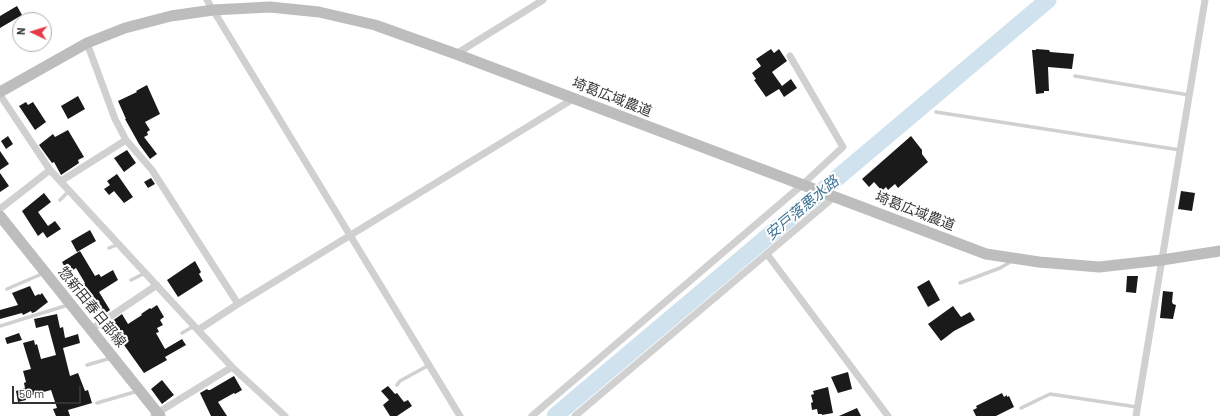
<!DOCTYPE html>
<meta charset="utf-8">
<style>
body{margin:0}
#map{position:relative;width:1220px;height:416px;overflow:hidden;background:#fff;font-family:Barlow,sans-serif}
canvas{display:block}
.north{position:absolute;left:12px;top:12px;width:40px;height:40px;box-sizing:border-box;background:#fff;border:1px solid #adadad;border-radius:50%;rotate:274deg;font-size:11px;font-weight:700;line-height:16px;text-align:center;color:#333}
.north::after{content:'';display:block;margin:auto;width:14px;height:18px;background:#e63946;clip-path:polygon(50% 0,100% 100%,50% 72%,0 100%)}
.scale{position:absolute;left:12px;top:386px;width:69px;height:18px;box-sizing:border-box;border:2px solid #333;border-top:0;padding-left:5px;font-size:12px;line-height:14px;white-space:nowrap;color:#333;-webkit-text-stroke:3px #fff;paint-order:stroke}
</style>
<div id="map">
<canvas width="1220" height="416"></canvas>
<div class="north">N</div>
<div class="scale">50 m</div>
</div>
<script>
const g = document.querySelector('canvas').getContext('2d');
g.lineJoin = 'round';
function trace(path, color, width, dash) { g.strokeStyle = color; g.lineWidth = width; g.lineCap = dash ? 'butt' : 'round'; g.setLineDash(dash || []); g.stroke(path); }
function fillPath(path, color) { g.fillStyle = color; g.fill(path, 'evenodd'); }
function drawText(font, color, halo, rows, align = 'center') {
  g.font = font + ' Barlow,"Noto Sans JP",sans-serif'; g.lineWidth = 4; g.setLineDash([]); g.textBaseline = 'middle'; g.strokeStyle = halo; g.fillStyle = color; for (const [text, x, y, turn = 0] of rows) {
    g.save(); g.translate(x, y); g.rotate((+turn || 0) * Math.PI / 180); g.textAlign = isNaN(turn) ? turn : align; if (halo) g.strokeText(text, 0, 0); g.fillText(text, 0, 0); g.restore();
  }
}
trace(new Path2D(`
 M 555,416 L 1048,0`), '#cfe2ee', 17);
fillPath(new Path2D(`
 M 17,6 L 22,15 L 0,28 L 0,16 Z
 M 771,49 L 774,53 L 779,49 L 787,61 L 772,72 L 782,86 L 791,79 L 797,88 L 784,97 L 779,89 L 766,97 L 754,80 L 756,79 L 752,73 L 761,66 L 756,59 Z
 M 1036,49 L 1049,50 L 1050,52 L 1074,54 L 1072,69 L 1048,67 L 1049,91 L 1044,91 L 1044,93 L 1036,94 L 1032,50 L 1036,50 Z
 M 147,85 L 160,114 L 145,122 L 150,130 L 147,132 L 148,135 L 144,137 L 157,154 L 150,159 L 139,144 L 125,119 L 126,119 L 118,101 L 137,92 L 136,91 Z
 M 78,96 L 85,109 L 68,119 L 61,106 Z
 M 26,102 L 28,105 L 33,102 L 46,122 L 35,130 L 19,106 Z
 M 68,130 L 84,157 L 78,160 L 79,163 L 61,175 L 54,162 L 52,163 L 39,145 L 53,134 L 55,137 Z
 M 8,136 L 13,144 L 6,149 L 1,141 Z
 M 911,136 L 922,150 L 922,154 L 928,162 L 898,188 L 895,184 L 888,190 L 886,187 L 882,191 L 874,182 L 869,187 L 862,179 Z
 M 127,150 L 136,163 L 124,172 L 114,158 Z
 M 0,151 L 9,164 L 0,170 Z
 M 0,173 L 9,186 L 0,192 Z
 M 117,174 L 133,197 L 124,203 L 114,191 L 109,195 L 104,189 L 110,185 L 107,181 Z
 M 151,178 L 155,184 L 148,188 L 144,182 Z
 M 1181,191 L 1195,193 L 1192,211 L 1178,209 Z
 M 44,193 L 51,202 L 38,212 L 48,226 L 55,221 L 61,229 L 47,238 L 43,232 L 38,236 L 22,211 Z
 M 90,230 L 96,241 L 77,252 L 71,241 Z
 M 80,251 L 95,276 L 99,274 L 101,277 L 113,270 L 118,280 L 99,292 L 110,310 L 100,317 L 99,315 L 96,317 L 85,296 L 86,296 L 80,285 L 85,283 L 76,268 L 68,273 L 62,262 Z
 M 195,261 L 201,272 L 199,274 L 203,281 L 178,297 L 167,280 Z
 M 1127,276 L 1138,276 L 1136,293 L 1126,292 Z
 M 929,280 L 940,300 L 928,307 L 917,287 Z
 M 30,286 L 35,296 L 39,294 L 40,295 L 42,293 L 48,302 L 35,312 L 32,313 L 31,311 L 23,315 L 22,313 L 0,319 L 0,310 L 18,305 L 12,293 Z
 M 1163,291 L 1173,292 L 1172,302 L 1173,304 L 1176,305 L 1173,319 L 1160,318 Z
 M 157,305 L 164,317 L 160,320 L 163,325 L 157,328 L 159,332 L 156,333 L 165,349 L 182,339 L 186,345 L 165,357 L 167,360 L 144,373 L 124,345 L 121,347 L 116,338 L 114,339 L 105,326 L 122,314 L 128,324 L 142,315 L 141,314 L 150,308 L 151,309 Z
 M 953,306 L 961,317 L 970,312 L 975,320 L 954,331 L 941,341 L 928,324 Z
 M 57,314 L 60,328 L 63,327 L 65,338 L 78,334 L 80,343 L 63,348 L 70,376 L 78,373 L 85,391 L 88,390 L 92,403 L 68,410 L 70,416 L 56,416 L 53,409 L 57,408 L 51,390 L 25,397 L 26,400 L 18,402 L 16,391 L 25,388 L 24,383 L 26,382 L 23,371 L 31,369 L 23,343 L 34,340 L 35,345 L 37,344 L 41,359 L 56,355 L 48,325 L 36,328 L 34,319 Z
 M 19,333 L 22,340 L 7,344 L 5,338 Z
 M 848,372 L 852,389 L 838,393 L 831,377 Z
 M 234,376 L 242,390 L 235,394 L 234,393 L 218,402 L 227,416 L 211,416 L 200,393 L 207,389 L 208,390 L 210,390 Z
 M 162,380 L 174,395 L 162,404 L 151,389 Z
 M 388,386 L 395,394 L 397,393 L 404,402 L 408,400 L 412,406 L 397,416 L 390,416 L 383,405 L 389,400 L 381,391 Z
 M 828,387 L 833,413 L 822,415 L 822,414 L 818,414 L 817,409 L 812,410 L 811,403 L 813,402 L 811,395 L 814,394 L 813,391 Z
 M 1002,393 L 1004,397 L 1007,395 L 1007,397 L 1009,396 L 1014,407 L 996,416 L 976,416 L 973,410 L 977,408 L 976,406 Z
 M 857,408 L 861,416 L 839,416 Z`), '#1a1a1a');
trace(new Path2D(`
 M 1075,76 L 1189,95
 M 936,112 L 1180,150
 M 60,200 L 69,191
 M 109,248 L 119,244
 M 131,280 L 145,273
 M 960,283 L 1000,268 L 1012,261
 M 7,289 L 44,273
 M 0,326 L 68,305
 M 182,333 L 194,326
 M 87,365 L 111,358
 M 397,385 L 400,381 L 429,365
 M 97,403 L 138,391
 M 1021,408 L 1050,394 L 1137,407`), '#d0d0d0', 3.5);
trace(new Path2D(`
 M 207,0 L 460,416
 M 87,43 L 115,119 L 126,140 L 152,170 L 238,304 L 573,99
 M 456,54 L 543,0
 M 0,95 L 50,170 L 232,367 L 285,416
 M 61,181 L 126,140
 M 0,209 L 50,170
 M 767,254 L 888,416
 M 90,330 L 157,285
 M 198,330 L 238,304
 M 154,415 L 232,367
 M 532,416 L 802,185 L 843,147 L 790,56
 M 575,416 L 834,197
 M 1136,416 L 1205,0`), '#d0d0d0', 7);
trace(new Path2D(`
 M 0,92 L 87,43 L 125,28 L 171,16 L 213,10 L 270,7 L 319,12 L 375,25 L 456,54 L 986,254 L 1039,262 L 1099,267 L 1162,260 L 1220,251
 M 0,216 L 160,416`), '#bdbdbd', 11);
drawText('14px', '#333', '#fff', [
 ["埼葛広域農道",612,97,21],
 ["埼葛広域農道",915,211,21],
 ["惣新田春日部線",92,307,51]
]);
drawText('italic 15px', '#3f7597', '#fff', [
 ["安戸落悪水路",802,208,-40]
]);
</script>
